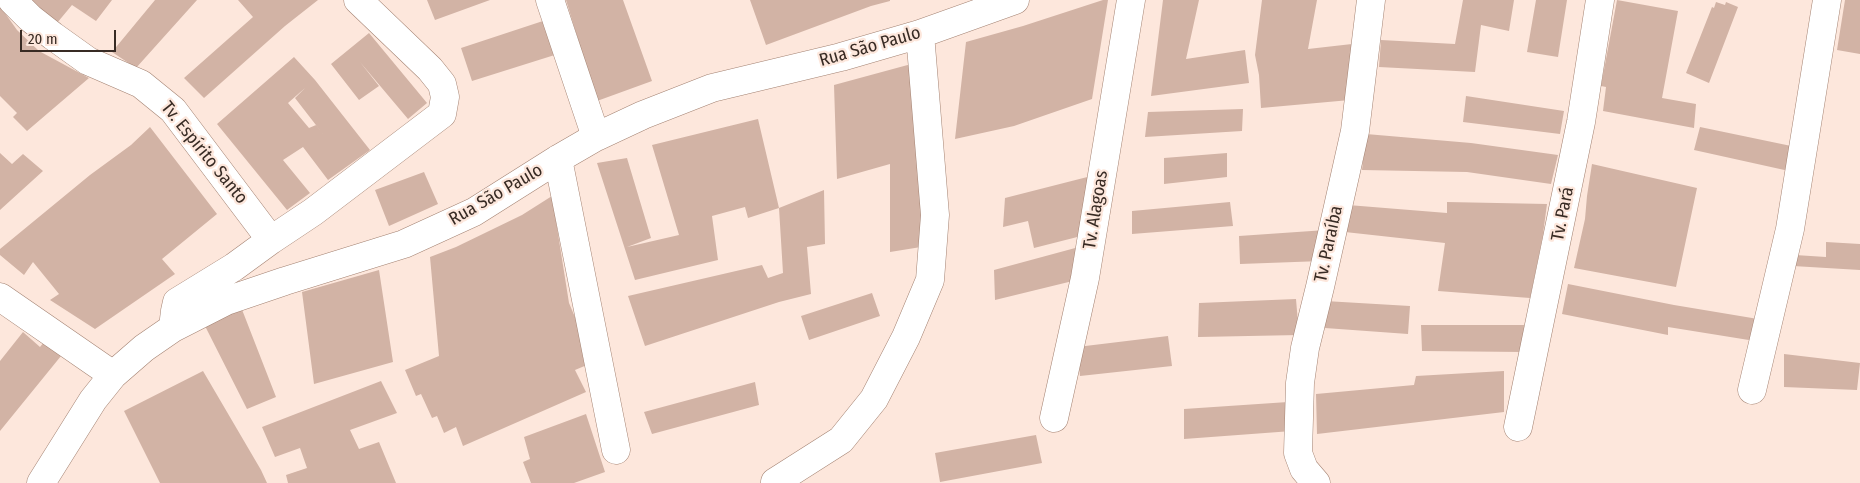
<!DOCTYPE html>
<meta charset="utf-8">
<style>
body{margin:0}
#map{position:relative;width:1860px;height:483px;overflow:hidden;background:#fde7dc;font-family:"Fira Sans Condensed",sans-serif}
canvas{display:block}
.scale{position:absolute;left:20px;top:30px;width:96px;height:22px;box-sizing:border-box;border:2px solid #382b24;border-top:0;padding-left:6px;font-size:15px;line-height:18px;white-space:nowrap;color:#382b24;-webkit-text-stroke:4px #fde7dc;paint-order:stroke}
</style>
<div id="map">
<canvas width="1860" height="483"></canvas>
<div class="scale">20 m</div>
</div>
<script>
const g = document.querySelector('canvas').getContext('2d');
g.lineJoin = 'round';
function fillPath(path, color) { g.fillStyle = color; g.fill(path, 'evenodd'); }
function trace(path, color, width, dash) { g.strokeStyle = color; g.lineWidth = width; g.lineCap = dash ? 'butt' : 'round'; g.setLineDash(dash || []); g.stroke(path); }
function drawText(font, color, halo, rows, align = 'center') {
  g.font = font + ' "Fira Sans Condensed",sans-serif'; g.lineWidth = 4.5; g.setLineDash([]); g.textBaseline = 'middle'; g.strokeStyle = halo; g.fillStyle = color; for (const [text, x, y, turn = 0] of rows) {
    g.save(); g.translate(x, y); g.rotate((+turn || 0) * Math.PI / 180); g.textAlign = isNaN(turn) ? turn : align; if (halo) g.strokeText(text, 0, 0); g.fillText(text, 0, 0); g.restore();
  }
}
fillPath(new Path2D(`
 M 29,0 L 112,0 L 96,21 L 72,5 L 57,23 Z
 M 155,0 L 197,0 L 136,68 L 112,52 Z
 M 238,0 L 318,0 L 285,26 L 204,98 L 184,78 L 253,17 Z
 M 427,0 L 490,0 L 435,20 Z
 M 566,0 L 623,0 L 652,81 L 597,101 Z
 M 750,0 L 890,0 L 890,1 L 871,6 L 766,45 Z
 M 1103,0 L 1108,0 L 1092,99 L 1014,126 L 955,139 L 966,42 L 1023,26 Z
 M 1163,0 L 1199,0 L 1186,59 L 1245,50 L 1249,83 L 1151,96 Z
 M 1262,0 L 1317,0 L 1308,49 L 1352,44 L 1350,100 L 1261,108 L 1259,75 L 1255,55 Z
 M 1463,0 L 1514,0 L 1509,31 L 1481,25 L 1475,72 L 1379,67 L 1381,40 L 1455,44 Z
 M 1536,0 L 1567,0 L 1558,57 L 1527,52 Z
 M 1617,0 L 1678,11 L 1662,98 L 1696,104 L 1694,128 L 1603,111 L 1606,87 L 1601,86 Z
 M 1845,0 L 1860,0 L 1860,54 L 1837,50 Z
 M 1716,2 L 1725,5 L 1726,2 L 1738,7 L 1709,83 L 1686,73 L 1712,7 L 1714,8 Z
 M 0,6 L 17,30 L 39,51 L 89,78 L 27,131 L 13,117 L 17,113 L 0,96 Z
 M 549,19 L 561,53 L 472,81 L 461,48 Z
 M 369,33 L 427,103 L 408,119 L 360,62 L 379,86 L 359,100 L 331,64 Z
 M 294,57 L 315,80 L 370,150 L 328,180 L 303,147 L 283,160 L 310,193 L 287,210 L 217,124 ZM 305,88 L 295,98 L 326,138 L 316,125 L 309,128 L 288,103 Z
 M 915,63 L 921,156 L 921,247 L 890,252 L 890,164 L 837,179 L 834,85 Z
 M 1466,96 L 1564,111 L 1560,134 L 1463,122 Z
 M 1243,109 L 1242,131 L 1145,137 L 1148,112 Z
 M 758,119 L 779,208 L 748,218 L 745,207 L 712,216 L 718,260 L 635,280 L 597,163 L 627,158 L 651,238 L 627,247 L 679,235 L 652,145 Z
 M 150,127 L 217,214 L 162,259 L 175,274 L 95,329 L 50,300 L 59,294 L 33,262 L 24,275 L 0,255 L 0,249 L 90,175 L 131,145 Z
 M 1700,127 L 1796,147 L 1789,171 L 1694,150 Z
 M 1366,134 L 1471,143 L 1558,155 L 1551,184 L 1467,172 L 1362,170 Z
 M 0,153 L 12,164 L 23,154 L 43,171 L 0,210 Z
 M 1227,153 L 1227,177 L 1164,184 L 1164,158 Z
 M 1592,164 L 1697,188 L 1676,287 L 1574,268 L 1585,219 L 1587,196 Z
 M 424,172 L 438,204 L 389,226 L 375,190 Z
 M 1103,173 L 1093,233 L 1034,248 L 1028,221 L 1003,227 L 1005,198 Z
 M 824,190 L 825,244 L 807,247 L 811,294 L 779,302 L 645,346 L 628,296 L 762,265 L 768,278 L 783,273 L 779,208 Z
 M 552,196 L 569,303 L 594,362 L 575,370 L 586,392 L 463,446 L 456,427 L 444,433 L 437,416 L 432,418 L 421,394 L 416,396 L 405,370 L 439,356 L 430,257 L 456,247 L 522,215 Z
 M 1230,202 L 1233,226 L 1132,234 L 1132,211 Z
 M 1447,202 L 1547,204 L 1543,234 L 1530,298 L 1438,291 L 1445,243 L 1345,232 L 1348,205 L 1447,213 Z
 M 1326,230 L 1322,261 L 1240,264 L 1239,236 Z
 M 1826,242 L 1860,244 L 1860,270 L 1793,266 L 1795,255 L 1826,257 Z
 M 1090,244 L 1085,278 L 995,300 L 994,270 Z
 M 379,270 L 393,362 L 314,384 L 302,292 Z
 M 1568,284 L 1674,305 L 1758,319 L 1755,341 L 1668,327 L 1668,335 L 1562,314 Z
 M 872,293 L 880,316 L 809,340 L 801,316 Z
 M 1296,299 L 1299,335 L 1198,337 L 1199,303 Z
 M 1325,301 L 1410,306 L 1408,334 L 1325,328 Z
 M 241,307 L 276,397 L 247,409 L 205,326 Z
 M 1421,325 L 1524,325 L 1523,352 L 1422,351 Z
 M 23,332 L 40,347 L 44,342 L 61,356 L 0,431 L 0,361 Z
 M 1168,336 L 1172,366 L 1080,376 L 1077,347 Z
 M 1784,354 L 1860,363 L 1857,390 L 1784,387 Z
 M 203,371 L 261,470 L 267,483 L 160,483 L 124,411 Z
 M 1504,371 L 1504,412 L 1317,434 L 1316,394 L 1414,385 L 1416,376 Z
 M 381,381 L 397,413 L 350,430 L 359,449 L 379,442 L 396,483 L 288,483 L 286,475 L 307,468 L 300,448 L 275,457 L 262,427 Z
 M 755,382 L 759,405 L 652,434 L 644,412 Z
 M 1288,402 L 1292,431 L 1184,439 L 1184,409 Z
 M 586,414 L 605,472 L 574,483 L 531,483 L 523,462 L 530,459 L 524,437 Z
 M 1036,435 L 1042,463 L 940,482 L 935,453 Z`), '#d2b3a5');
const minor = new Path2D(`
 M 12,0 L 30,18 L 53,36 L 88,61 L 141,84 L 173,110 L 271,240 L 234,267 L 177,302 L 175,311 L 173,328
 M 550,0 L 596,137
 M 558,159 L 616,450
 M 271,240 L 313,212 L 442,114 L 445,97 L 442,84 L 430,69 L 358,0
 M 0,297 L 113,375
 M 1752,390 L 1790,229 L 1827,0
 M 1054,418 L 1085,278 L 1131,0
 M 1518,427 L 1581,122 L 1600,0
 M 775,482 L 841,440 L 874,399 L 906,337 L 930,280 L 935,215 L 920,34
 M 41,483 L 93,400 L 113,375 L 144,348 L 173,328 L 226,301 L 285,281 L 404,244 L 474,212 L 558,159 L 596,137 L 643,115 L 712,88 L 841,57 L 920,34 L 1015,0
 M 1316,483 L 1304,469 L 1298,453 L 1300,383 L 1305,348 L 1320,287 L 1355,131 L 1371,0`);
trace(minor, '#a38272', 29);
trace(minor, '#fff', 28);
drawText('18px', '#382b24', '#fde7dc', [
 ["Rua São Paulo",870,47,-16],
 ["Tv. Espírito Santo",204,153,51],
 ["Rua São Paulo",496,195,-30],
 ["Tv. Alagoas",1096,210,-81],
 ["Tv. Pará",1563,214,-79],
 ["Tv. Paraíba",1329,244,-78]
]);
</script>
